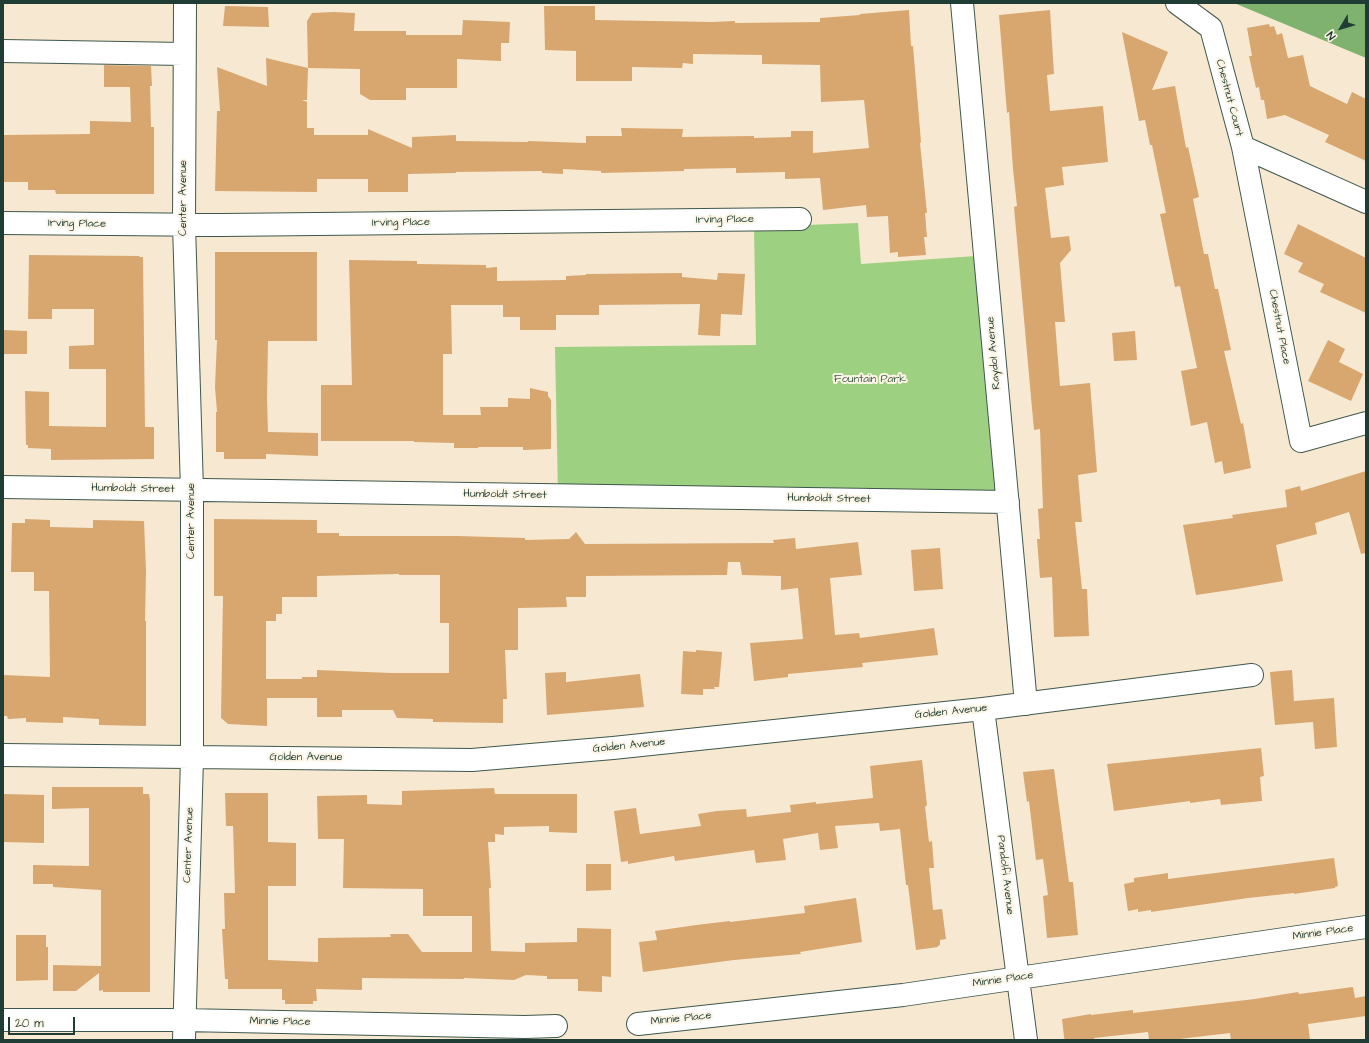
<!DOCTYPE html>
<style>
body{margin:0}
#map{position:relative;width:1369px;height:1043px;overflow:hidden;background:#f7e9d1;font-family:"Architects Daughter",sans-serif}
canvas{display:block}
.frame{position:absolute;inset:0;border:4px solid #1f3d34;pointer-events:none}
.north{position:absolute;left:1321px;top:8px;width:40px;height:40px;-webkit-text-stroke:3px #fcf5e5;paint-order:stroke;rotate:232deg;font-size:11px;font-weight:700;line-height:16px;text-align:center;color:#1f3d34}
.north::after{content:'';display:block;margin:auto;width:14px;height:18px;background:#1f3d34;clip-path:polygon(50% 0,100% 100%,50% 72%,0 100%)}
.scale{position:absolute;left:8px;top:1017px;width:67px;height:18px;box-sizing:border-box;border:2px solid #1f3d34;border-top:0;padding-left:5px;font-size:12px;line-height:14px;white-space:nowrap;color:#1f3d34;-webkit-text-stroke:3px #fcf5e5;paint-order:stroke}
</style>
<div id="map">
<canvas width="1369" height="1043"></canvas>
<div class="frame"></div>
<div class="north">N</div>
<div class="scale">20 m</div>
</div>
<script>
const g = document.querySelector('canvas').getContext('2d');
g.lineJoin = 'round';
function fillPath(path, color) { g.fillStyle = color; g.fill(path, 'evenodd'); }
function trace(path, color, width, dash) { g.strokeStyle = color; g.lineWidth = width; g.lineCap = dash ? 'butt' : 'round'; g.setLineDash(dash || []); g.stroke(path); }
function drawText(font, color, halo, rows, align = 'center') {
  g.font = font + ' "Architects Daughter",sans-serif'; g.lineWidth = 4; g.setLineDash([]); g.textBaseline = 'middle'; g.strokeStyle = halo; g.fillStyle = color; for (const [text, x, y, turn = 0] of rows) {
    g.save(); g.translate(x, y); g.rotate((+turn || 0) * Math.PI / 180); g.textAlign = isNaN(turn) ? turn : align; if (halo) g.strokeText(text, 0, 0); g.fillText(text, 0, 0); g.restore();
  }
}
fillPath(new Path2D(`
 M 858,223 L 861,264 L 976,256 L 999,496 L 558,495 L 555,347 L 756,345 L 754,227 Z`), '#9dd080');
fillPath(new Path2D(`
 M 1234,3 L 1366,3 L 1366,58 Z`), '#7eb26e');
fillPath(new Path2D(`
 M 225,6 L 268,7 L 269,27 L 223,26 Z
 M 544,6 L 595,6 L 595,20 L 712,22 L 735,21 L 735,23 L 820,22 L 820,18 L 860,15 L 860,14 L 909,10 L 911,46 L 913,46 L 921,142 L 920,143 L 927,213 L 925,213 L 927,237 L 924,237 L 926,255 L 898,257 L 898,252 L 890,253 L 888,216 L 867,217 L 866,205 L 823,210 L 820,178 L 785,179 L 785,172 L 736,173 L 736,168 L 684,169 L 684,171 L 601,173 L 601,171 L 563,169 L 563,174 L 542,173 L 542,171 L 456,172 L 456,173 L 408,174 L 408,192 L 368,192 L 368,179 L 317,179 L 317,192 L 215,191 L 217,111 L 220,111 L 217,67 L 267,86 L 266,58 L 308,68 L 307,100 L 302,100 L 307,102 L 307,128 L 314,128 L 314,135 L 368,135 L 368,129 L 412,148 L 412,137 L 456,135 L 456,141 L 528,142 L 528,141 L 586,143 L 586,136 L 622,136 L 621,128 L 683,129 L 682,137 L 754,136 L 754,138 L 791,137 L 791,131 L 813,131 L 813,153 L 869,148 L 864,100 L 821,102 L 820,65 L 762,64 L 762,55 L 693,54 L 693,64 L 683,63 L 682,68 L 632,67 L 632,81 L 576,81 L 576,51 L 545,50 Z
 M 1050,10 L 1054,74 L 1047,75 L 1050,111 L 1103,106 L 1108,162 L 1062,167 L 1064,185 L 1045,188 L 1051,238 L 1069,236 L 1071,250 L 1060,263 L 1065,322 L 1055,322 L 1060,386 L 1090,383 L 1097,472 L 1078,475 L 1082,522 L 1075,522 L 1082,589 L 1087,589 L 1089,636 L 1054,637 L 1052,577 L 1040,578 L 1037,539 L 1040,539 L 1038,509 L 1043,508 L 1040,429 L 1034,430 L 1029,375 L 1014,207 L 1017,206 L 1013,169 L 1009,112 L 1007,113 L 999,15 Z
 M 334,12 L 355,13 L 354,31 L 406,31 L 406,35 L 462,35 L 463,20 L 510,22 L 509,43 L 501,43 L 501,61 L 457,59 L 457,88 L 406,88 L 406,100 L 370,100 L 360,94 L 360,69 L 308,68 L 307,21 L 312,13 Z
 M 1269,24 L 1270,27 L 1274,26 L 1277,35 L 1282,33 L 1288,58 L 1303,55 L 1310,86 L 1347,104 L 1352,92 L 1366,99 L 1366,161 L 1325,142 L 1329,135 L 1285,115 L 1267,119 L 1264,100 L 1261,100 L 1259,87 L 1256,88 L 1249,56 L 1252,56 L 1247,28 Z
 M 1122,32 L 1168,52 L 1152,90 L 1175,86 L 1186,148 L 1188,147 L 1199,197 L 1193,199 L 1204,254 L 1208,254 L 1215,289 L 1218,289 L 1231,350 L 1224,351 L 1241,424 L 1243,423 L 1251,468 L 1224,474 L 1222,461 L 1215,463 L 1207,422 L 1191,426 L 1181,371 L 1197,368 L 1180,286 L 1175,287 L 1160,214 L 1166,213 L 1152,145 L 1150,145 L 1145,120 L 1139,121 Z
 M 104,65 L 151,66 L 152,86 L 150,86 L 151,127 L 154,127 L 154,194 L 56,194 L 55,190 L 28,190 L 28,182 L 3,182 L 3,135 L 90,134 L 90,121 L 131,122 L 130,87 L 104,87 Z
 M 1298,224 L 1366,258 L 1366,313 L 1320,292 L 1324,284 L 1298,272 L 1303,263 L 1284,254 Z
 M 215,252 L 317,252 L 317,341 L 268,341 L 267,399 L 268,432 L 318,433 L 318,456 L 266,454 L 266,459 L 224,459 L 224,452 L 216,452 L 216,412 L 217,412 L 215,387 L 217,340 L 215,340 Z
 M 29,255 L 139,256 L 140,257 L 143,257 L 145,427 L 154,427 L 154,459 L 51,460 L 51,449 L 28,448 L 28,445 L 26,445 L 25,391 L 49,392 L 49,426 L 106,427 L 106,369 L 69,369 L 69,346 L 94,345 L 94,309 L 52,309 L 52,319 L 28,319 Z
 M 349,260 L 417,261 L 417,264 L 486,265 L 486,268 L 497,267 L 497,281 L 566,280 L 566,276 L 586,275 L 586,274 L 682,273 L 682,277 L 717,280 L 718,273 L 745,274 L 742,315 L 721,314 L 720,336 L 698,335 L 700,304 L 599,305 L 599,315 L 556,315 L 556,330 L 520,330 L 520,317 L 503,317 L 503,305 L 451,305 L 452,354 L 443,354 L 443,415 L 481,415 L 480,407 L 508,407 L 508,398 L 530,399 L 530,388 L 548,392 L 548,396 L 551,400 L 551,449 L 523,450 L 523,447 L 478,447 L 478,448 L 454,448 L 454,443 L 414,442 L 414,441 L 321,441 L 321,385 L 352,385 Z
 M 3,330 L 27,331 L 27,354 L 3,354 Z
 M 1135,331 L 1137,360 L 1114,361 L 1112,333 Z
 M 1328,340 L 1345,349 L 1339,362 L 1363,374 L 1351,401 L 1308,381 Z
 M 1366,471 L 1366,553 L 1361,554 L 1349,512 L 1315,523 L 1317,534 L 1276,545 L 1283,581 L 1237,589 L 1196,595 L 1183,525 L 1233,518 L 1232,515 L 1287,507 L 1285,490 L 1300,486 L 1301,491 Z
 M 25,519 L 50,520 L 50,527 L 93,528 L 93,520 L 144,521 L 146,571 L 145,621 L 146,621 L 146,726 L 99,725 L 99,719 L 63,717 L 63,723 L 26,722 L 26,718 L 8,719 L 7,716 L 3,716 L 3,675 L 50,677 L 49,591 L 34,591 L 34,572 L 11,572 L 12,523 L 25,523 Z
 M 214,519 L 317,520 L 317,533 L 339,533 L 339,536 L 457,536 L 525,538 L 525,540 L 569,539 L 576,532 L 585,544 L 774,543 L 773,540 L 795,538 L 796,549 L 858,542 L 862,575 L 830,578 L 835,635 L 859,633 L 860,638 L 934,628 L 938,655 L 862,663 L 863,667 L 788,674 L 788,677 L 754,681 L 750,643 L 803,639 L 798,588 L 781,590 L 781,576 L 742,575 L 740,562 L 728,562 L 727,575 L 586,576 L 586,597 L 566,597 L 567,607 L 518,608 L 518,650 L 505,650 L 507,699 L 503,699 L 503,723 L 433,722 L 433,719 L 397,718 L 393,710 L 342,710 L 342,717 L 317,717 L 317,698 L 267,698 L 267,726 L 228,724 L 221,718 L 223,596 L 214,596 ZM 399,574 L 399,575 L 440,575 L 440,623 L 449,623 L 449,673 L 391,673 L 317,670 L 317,677 L 302,677 L 302,679 L 266,679 L 266,621 L 276,621 L 276,614 L 282,614 L 282,597 L 317,597 L 317,576 Z
 M 940,548 L 943,589 L 914,591 L 911,550 Z
 M 696,650 L 722,652 L 719,687 L 714,687 L 715,689 L 703,689 L 703,695 L 681,694 L 683,651 L 696,652 Z
 M 1292,670 L 1294,701 L 1334,698 L 1337,747 L 1315,749 L 1313,722 L 1275,725 L 1270,672 Z
 M 566,672 L 566,682 L 640,674 L 644,707 L 547,715 L 545,673 Z
 M 1261,748 L 1264,776 L 1260,777 L 1262,801 L 1221,805 L 1220,799 L 1190,803 L 1190,801 L 1114,811 L 1107,764 Z
 M 922,760 L 927,805 L 925,807 L 929,842 L 932,841 L 934,868 L 929,868 L 933,910 L 942,909 L 946,939 L 940,940 L 940,945 L 938,946 L 938,947 L 916,950 L 908,885 L 906,885 L 900,829 L 880,831 L 879,823 L 835,826 L 838,848 L 820,850 L 818,833 L 783,839 L 786,860 L 756,863 L 754,850 L 675,861 L 674,856 L 628,864 L 628,861 L 621,862 L 614,811 L 636,808 L 640,834 L 701,826 L 698,814 L 717,811 L 746,809 L 747,817 L 791,812 L 790,805 L 816,802 L 816,804 L 873,798 L 870,766 Z
 M 1054,769 L 1069,882 L 1073,882 L 1078,935 L 1047,938 L 1043,896 L 1048,895 L 1043,859 L 1036,860 L 1029,801 L 1027,802 L 1023,772 Z
 M 52,787 L 143,787 L 143,794 L 149,794 L 150,801 L 150,992 L 103,992 L 103,990 L 99,991 L 99,973 L 76,991 L 53,991 L 53,965 L 101,966 L 101,890 L 53,887 L 53,884 L 33,884 L 33,865 L 89,866 L 89,808 L 52,809 Z
 M 494,788 L 495,794 L 577,794 L 577,833 L 549,832 L 549,826 L 504,827 L 504,835 L 495,834 L 495,842 L 488,842 L 491,888 L 489,888 L 491,951 L 525,952 L 525,943 L 577,942 L 577,928 L 611,929 L 611,977 L 602,976 L 602,992 L 578,991 L 578,979 L 547,979 L 547,976 L 526,975 L 514,980 L 464,978 L 464,979 L 362,978 L 362,990 L 316,989 L 317,1001 L 313,1001 L 313,1004 L 285,1004 L 285,1000 L 282,1000 L 282,989 L 228,989 L 228,979 L 225,979 L 222,929 L 225,929 L 224,893 L 235,893 L 233,826 L 226,826 L 225,793 L 268,793 L 268,842 L 296,843 L 296,886 L 268,886 L 268,960 L 318,962 L 318,938 L 391,937 L 390,934 L 408,934 L 422,952 L 472,952 L 472,916 L 423,916 L 423,889 L 343,888 L 344,839 L 318,839 L 317,796 L 367,795 L 367,804 L 402,805 L 402,791 Z
 M 3,794 L 44,795 L 44,843 L 3,842 Z
 M 1334,858 L 1338,886 L 1335,887 L 1335,888 L 1294,894 L 1294,893 L 1248,898 L 1151,912 L 1151,910 L 1138,912 L 1138,909 L 1128,911 L 1124,884 L 1134,882 L 1134,878 L 1168,873 L 1168,879 Z
 M 586,864 L 611,864 L 611,890 L 586,891 Z
 M 856,898 L 862,942 L 800,952 L 801,954 L 734,960 L 643,972 L 639,942 L 657,940 L 655,931 L 696,925 L 730,921 L 730,922 L 805,913 L 804,906 Z
 M 16,935 L 46,935 L 46,947 L 48,947 L 48,980 L 16,981 Z
 M 1353,987 L 1355,998 L 1366,996 L 1366,1016 L 1308,1024 L 1310,1040 L 1231,1040 L 1230,1033 L 1171,1040 L 1149,1040 L 1148,1032 L 1094,1038 L 1095,1040 L 1065,1040 L 1064,1037 L 1062,1019 L 1091,1014 L 1091,1015 L 1133,1010 L 1133,1013 L 1255,999 L 1298,992 L 1299,994 Z`), '#d8a66f');
const minor = new Path2D(`
 M 962,3 L 1026,704
 M 1177,3 L 1211,28 L 1243,147 L 1366,202
 M 3,51 L 184,54
 M 1243,147 L 1301,441 L 1366,423
 M 3,223 L 221,225 L 800,219
 M 3,487 L 1008,502
 M 983,709 L 1026,1040
 M 3,755 L 472,760 L 613,748 L 983,709 L 1252,675
 M 3,1020 L 184,1020 L 525,1027 L 556,1026
 M 638,1024 L 903,995 L 1366,927
 M 184,1040 L 192,758 L 192,490 L 184,225 L 185,3`);
trace(minor, '#3f574c', 24);
trace(minor, '#fff', 22);
drawText('11px', '#1f3d34', '#fcf5e5', [
 ["Chestnut Court",1229,98,75],
 ["Center Avenue",184,198,-90],
 ["Irving Place",725,220,-1],
 ["Irving Place",401,223,-1],
 ["Irving Place",77,224,1],
 ["Chestnut Place",1279,327,79],
 ["Raydol Avenue",994,353,-95],
 ["Humboldt Street",133,489,1],
 ["Humboldt Street",505,495,1],
 ["Humboldt Street",829,499,1],
 ["Center Avenue",192,521,-90],
 ["Golden Avenue",951,712,-6],
 ["Golden Avenue",629,746,-6],
 ["Golden Avenue",306,758],
 ["Center Avenue",189,845,-88],
 ["Pandolfi Avenue",1005,875,83],
 ["Minnie Place",1323,933,-8],
 ["Minnie Place",1003,980,-8],
 ["Minnie Place",681,1019,-6],
 ["Minnie Place",280,1022,1]
]);
drawText('11px', '#385a43', '#fcf5e5', [
 ["Fountain Park",870,380]
]);
</script>
